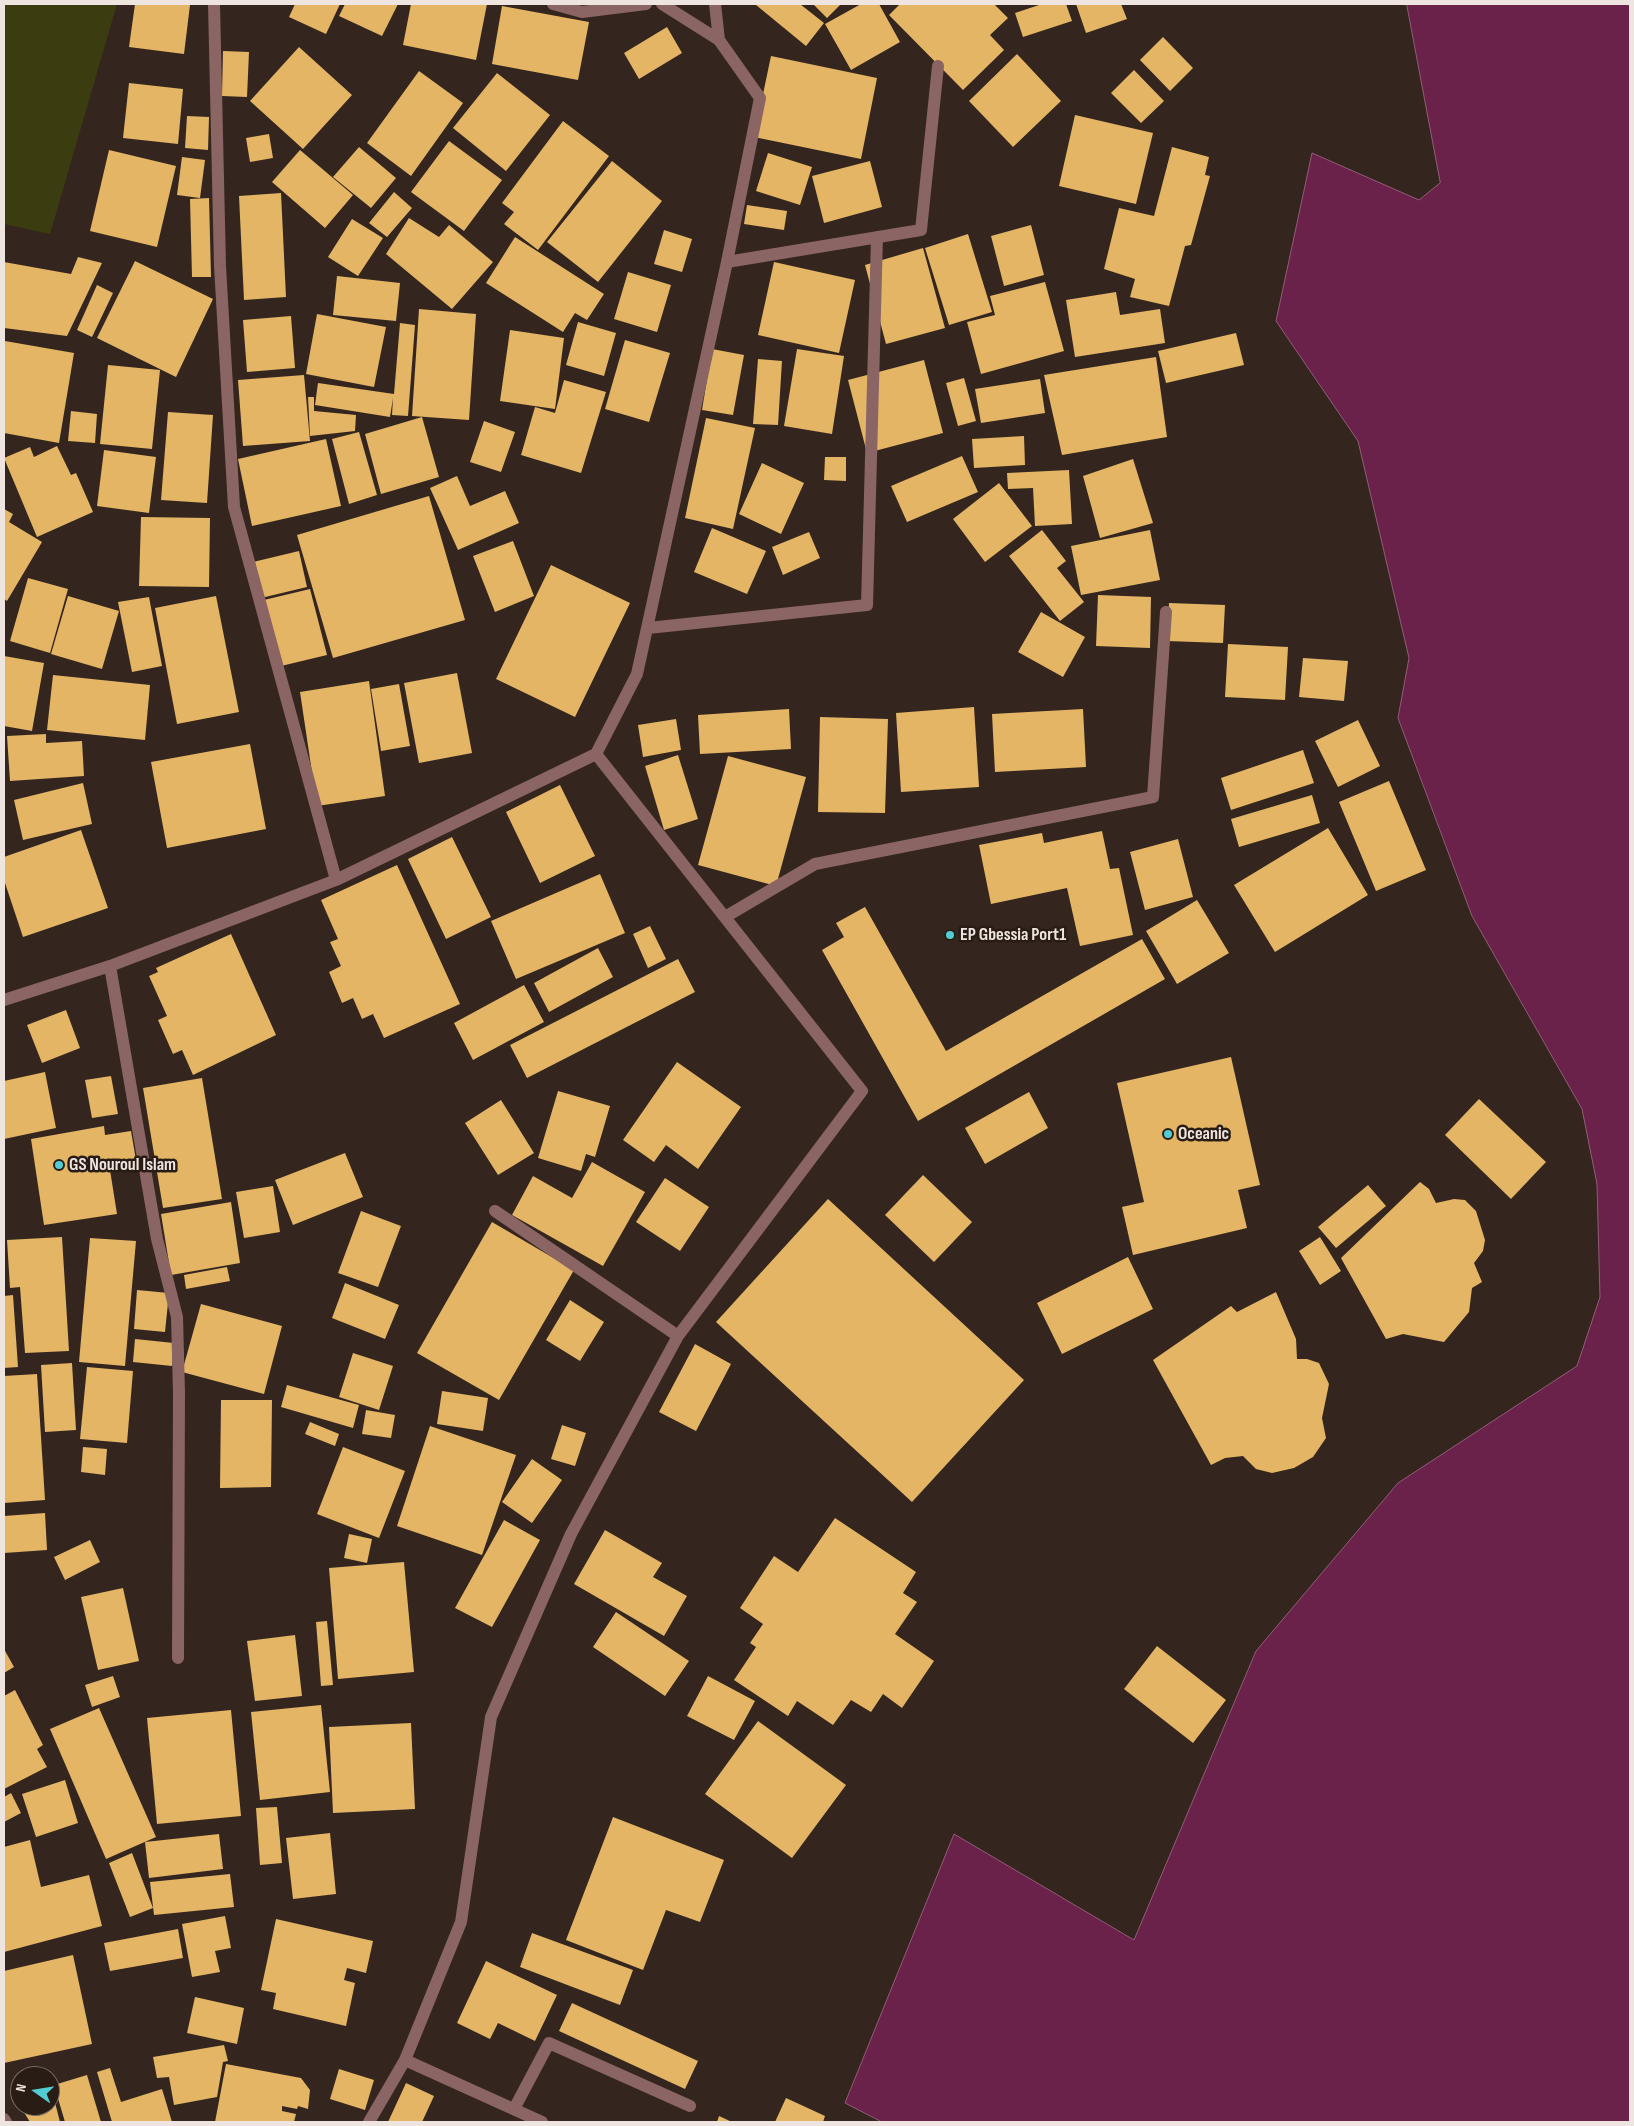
<!DOCTYPE html>
<style>
body{margin:0}
#map{position:relative;width:1634px;height:2126px;overflow:hidden;background:#34261f;font-family:"Sofia Sans Condensed",sans-serif}
canvas{display:block}
.frame{position:absolute;inset:0;border:5px solid #eee5e0;pointer-events:none}
.north{position:absolute;left:10px;top:2066px;width:50px;height:50px;box-sizing:border-box;background:#291c15;border:1px solid #786c66;border-radius:50%;rotate:283deg;font-size:14px;font-weight:700;line-height:20px;text-align:center;color:#eee5e0}
.north::after{content:'';display:block;margin:auto;width:18px;height:22px;background:#51ccd3;clip-path:polygon(50% 0,100% 100%,50% 72%,0 100%)}
</style>
<div id="map">
<canvas width="1634" height="2126"></canvas>
<div class="frame"></div>
<div class="north">N</div>
</div>
<script>
const g = document.querySelector('canvas').getContext('2d');
g.lineJoin = 'round';
function fillPath(path, color) { g.fillStyle = color; g.fill(path, 'evenodd'); }
function trace(path, color, width, dash) { g.strokeStyle = color; g.lineWidth = width; g.lineCap = dash ? 'butt' : 'round'; g.setLineDash(dash || []); g.stroke(path); }
function drawText(font, color, halo, rows, align = 'center') {
  g.font = font + ' "Sofia Sans Condensed",sans-serif'; g.lineWidth = 5; g.setLineDash([]); g.textBaseline = 'middle'; g.strokeStyle = halo; g.fillStyle = color; for (const [text, x, y, turn = 0] of rows) {
    g.save(); g.translate(x, y); g.rotate((+turn || 0) * Math.PI / 180); g.textAlign = isNaN(turn) ? turn : align; if (halo) g.strokeText(text, 0, 0); g.fillText(text, 0, 0); g.restore();
  }
}
fillPath(new Path2D(`
 M 4,4 L 117,4 L 50,234 L 4,224 Z`), '#3b3c10');
const water = new Path2D(`
 M 1407,4 L 1630,4 L 1630,2122 L 882,2122 L 845,2103 L 954,1834 L 1134,1940 L 1256,1651 L 1398,1483 L 1577,1366 L 1600,1297 L 1597,1184 L 1582,1109 L 1472,916 L 1398,718 L 1409,658 L 1358,441 L 1276,321 L 1312,153 L 1419,200 L 1440,183 Z`);
fillPath(water, '#6a224a');
trace(water, '#925c77', 1);
fillPath(new Path2D(`
 M 135,4 L 190,5 L 184,54 L 129,47 Z
 M 295,4 L 340,4 L 326,34 L 289,17 Z
 M 345,4 L 398,4 L 382,36 L 339,16 Z
 M 411,4 L 487,4 L 476,60 L 403,45 Z
 M 757,4 L 800,4 L 824,23 L 806,46 L 756,5 Z
 M 813,4 L 841,4 L 827,18 Z
 M 861,4 L 879,4 L 900,42 L 851,70 L 825,24 Z
 M 900,4 L 994,4 L 1008,18 L 990,35 L 1004,50 L 963,90 L 889,15 Z
 M 1042,4 L 1066,4 L 1072,21 L 1023,37 L 1015,13 Z
 M 1076,4 L 1121,4 L 1127,19 L 1086,33 Z
 M 502,6 L 589,22 L 578,80 L 492,64 Z
 M 667,27 L 682,53 L 639,79 L 624,53 Z
 M 1163,37 L 1193,68 L 1170,91 L 1140,60 Z
 M 299,47 L 352,95 L 303,149 L 250,101 Z
 M 223,51 L 249,52 L 247,97 L 222,96 Z
 M 1017,54 L 1061,101 L 1013,147 L 969,101 Z
 M 771,56 L 877,78 L 861,159 L 754,137 Z
 M 1134,70 L 1164,101 L 1141,123 L 1111,93 Z
 M 419,71 L 463,103 L 411,176 L 367,143 Z
 M 497,73 L 550,115 L 506,171 L 453,128 Z
 M 129,83 L 183,89 L 178,144 L 123,138 Z
 M 1075,115 L 1153,133 L 1136,204 L 1059,186 Z
 M 187,116 L 209,117 L 208,150 L 185,148 Z
 M 563,121 L 609,156 L 538,250 L 504,224 L 514,212 L 502,203 Z
 M 269,134 L 273,158 L 250,162 L 246,138 Z
 M 449,141 L 502,180 L 464,231 L 411,192 Z
 M 359,147 L 396,178 L 371,208 L 333,177 Z
 M 1172,147 L 1209,157 L 1205,175 L 1210,176 L 1191,245 L 1185,246 L 1169,306 L 1130,297 L 1135,279 L 1104,269 L 1119,208 L 1154,216 Z
 M 109,150 L 176,166 L 157,247 L 90,231 Z
 M 300,150 L 353,195 L 325,228 L 272,182 Z
 M 768,153 L 812,167 L 800,205 L 756,191 Z
 M 182,157 L 205,160 L 200,198 L 177,195 Z
 M 612,161 L 662,201 L 598,282 L 547,242 Z
 M 870,161 L 882,207 L 824,223 L 812,176 Z
 M 394,192 L 412,208 L 387,237 L 369,223 Z
 M 281,193 L 286,297 L 244,300 L 239,196 Z
 M 209,198 L 211,277 L 192,277 L 190,199 Z
 M 747,205 L 787,211 L 784,230 L 744,224 Z
 M 409,218 L 439,237 L 449,225 L 493,262 L 452,309 L 386,254 Z
 M 352,219 L 383,238 L 358,276 L 328,257 Z
 M 1031,225 L 1044,275 L 1004,286 L 991,236 Z
 M 664,230 L 692,239 L 682,272 L 654,264 Z
 M 968,234 L 992,312 L 949,325 L 925,248 Z
 M 515,237 L 604,294 L 587,320 L 575,313 L 563,332 L 486,283 Z
 M 923,248 L 945,328 L 886,344 L 865,265 Z
 M 78,257 L 102,263 L 67,336 L 4,328 L 4,262 L 71,274 Z
 M 135,261 L 213,299 L 176,377 L 97,338 Z
 M 774,262 L 855,280 L 839,353 L 758,335 Z
 M 628,272 L 671,285 L 657,332 L 614,319 Z
 M 337,276 L 400,283 L 396,321 L 333,315 Z
 M 1045,282 L 1064,351 L 981,374 L 967,322 L 995,315 L 990,296 Z
 M 97,285 L 113,293 L 92,337 L 77,330 Z
 M 1116,292 L 1120,315 L 1160,309 L 1165,343 L 1075,357 L 1066,300 Z
 M 419,309 L 476,314 L 469,420 L 412,416 Z
 M 317,314 L 386,327 L 374,387 L 306,374 Z
 M 291,316 L 295,368 L 247,372 L 243,320 Z
 M 578,322 L 616,333 L 604,376 L 566,365 Z
 M 400,323 L 415,325 L 408,416 L 392,415 L 393,398 L 390,417 L 315,405 L 318,383 L 394,394 Z
 M 510,330 L 564,338 L 555,409 L 500,401 Z
 M 1236,333 L 1244,365 L 1166,383 L 1158,351 Z
 M 625,340 L 670,353 L 649,422 L 605,409 Z
 M 5,341 L 74,353 L 59,443 L 4,433 Z
 M 712,349 L 744,355 L 733,415 L 702,410 Z
 M 797,349 L 844,356 L 832,434 L 784,426 Z
 M 1156,357 L 1167,437 L 1062,455 L 1044,375 Z
 M 758,359 L 782,361 L 778,425 L 753,424 Z
 M 924,360 L 943,433 L 867,453 L 848,380 Z
 M 108,365 L 160,370 L 152,449 L 100,444 Z
 M 304,375 L 310,441 L 243,446 L 238,380 Z
 M 964,378 L 976,421 L 958,426 L 946,383 Z
 M 1040,379 L 1045,413 L 981,423 L 975,389 Z
 M 564,380 L 606,392 L 581,473 L 521,455 L 535,407 L 555,413 Z
 M 308,397 L 314,397 L 314,411 L 356,415 L 355,431 L 310,436 Z
 M 71,411 L 97,414 L 95,443 L 68,441 Z
 M 168,412 L 213,415 L 207,503 L 161,500 Z
 M 422,417 L 439,477 L 381,494 L 365,434 Z
 M 706,418 L 755,428 L 733,529 L 685,518 Z
 M 484,421 L 515,432 L 501,472 L 470,462 Z
 M 359,432 L 377,495 L 349,504 L 332,439 Z
 M 1024,436 L 1025,465 L 974,468 L 972,439 Z
 M 326,439 L 341,506 L 252,526 L 238,459 Z
 M 57,446 L 71,475 L 76,473 L 93,512 L 37,537 L 4,458 L 30,447 L 34,457 Z
 M 104,450 L 156,457 L 149,513 L 97,506 Z
 M 962,456 L 978,492 L 907,522 L 891,486 Z
 M 825,457 L 846,457 L 846,481 L 824,480 Z
 M 1133,459 L 1153,523 L 1100,538 L 1083,476 Z
 M 762,463 L 804,483 L 781,534 L 739,514 Z
 M 1069,470 L 1072,524 L 1035,526 L 1033,488 L 1008,489 L 1007,473 Z
 M 457,476 L 470,506 L 505,491 L 519,523 L 458,550 L 430,488 Z
 M 999,483 L 1032,526 L 985,562 L 953,519 Z
 M 429,496 L 465,620 L 333,658 L 297,535 Z
 M 4,509 L 13,514 L 9,522 L 42,542 L 7,601 L 4,599 Z
 M 141,517 L 210,518 L 209,587 L 139,586 Z
 M 712,528 L 766,551 L 747,594 L 694,572 Z
 M 1042,530 L 1066,561 L 1057,568 L 1084,602 L 1060,621 L 1009,556 Z
 M 1150,530 L 1160,580 L 1081,595 L 1071,546 Z
 M 809,532 L 820,558 L 783,575 L 772,547 Z
 M 513,541 L 534,596 L 495,612 L 473,556 Z
 M 299,551 L 307,587 L 261,598 L 253,562 Z
 M 551,565 L 630,603 L 575,717 L 496,679 Z
 M 28,578 L 68,589 L 50,653 L 10,641 Z
 M 310,589 L 327,655 L 281,666 L 264,600 Z
 M 1098,595 L 1151,597 L 1150,648 L 1096,646 Z
 M 68,596 L 119,611 L 102,669 L 51,654 Z
 M 216,596 L 239,712 L 177,724 L 155,608 Z
 M 149,597 L 162,666 L 132,672 L 118,602 Z
 M 1169,603 L 1225,605 L 1223,643 L 1167,641 Z
 M 1041,612 L 1085,637 L 1063,677 L 1018,652 Z
 M 1228,644 L 1288,647 L 1285,700 L 1225,697 Z
 M 4,656 L 44,663 L 32,731 L 4,726 Z
 M 1303,658 L 1348,661 L 1344,701 L 1299,697 Z
 M 457,673 L 472,753 L 419,763 L 404,683 Z
 M 53,675 L 150,685 L 145,740 L 47,730 Z
 M 369,681 L 385,796 L 317,806 L 300,692 Z
 M 399,684 L 410,746 L 381,751 L 371,689 Z
 M 974,707 L 979,787 L 901,792 L 896,713 Z
 M 789,709 L 791,749 L 700,754 L 698,715 Z
 M 1083,709 L 1086,767 L 995,772 L 992,714 Z
 M 820,717 L 888,719 L 885,813 L 818,812 Z
 M 676,719 L 681,750 L 643,757 L 638,725 Z
 M 1358,720 L 1380,766 L 1338,787 L 1315,741 Z
 M 46,734 L 46,743 L 82,741 L 84,776 L 10,781 L 7,736 Z
 M 250,744 L 266,829 L 167,848 L 151,762 Z
 M 1303,750 L 1314,783 L 1231,810 L 1221,778 Z
 M 678,755 L 698,819 L 664,830 L 645,766 Z
 M 728,756 L 806,777 L 776,886 L 698,865 Z
 M 1389,781 L 1426,870 L 1376,891 L 1339,802 Z
 M 83,783 L 92,824 L 23,840 L 14,800 Z
 M 560,785 L 595,856 L 540,883 L 506,812 Z
 M 1312,795 L 1320,823 L 1239,847 L 1231,819 Z
 M 1328,828 L 1368,895 L 1275,952 L 1234,885 Z
 M 81,830 L 108,908 L 23,937 L 4,880 L 4,857 Z
 M 1102,831 L 1110,869 L 1119,868 L 1133,935 L 1080,946 L 1067,888 L 991,904 L 979,845 L 1042,833 L 1044,843 Z
 M 452,837 L 491,917 L 446,939 L 408,859 Z
 M 1178,839 L 1193,897 L 1145,910 L 1130,852 Z
 M 397,865 L 460,1004 L 384,1038 L 373,1014 L 362,1019 L 353,998 L 342,1003 L 329,972 L 341,966 L 330,942 L 338,939 L 321,900 Z
 M 600,874 L 625,933 L 516,979 L 491,921 Z
 M 1197,900 L 1229,953 L 1177,984 L 1146,931 Z
 M 865,907 L 946,1051 L 1142,939 L 1165,979 L 918,1121 L 822,950 L 844,937 L 836,923 Z
 M 650,926 L 666,959 L 648,968 L 633,934 Z
 M 231,934 L 276,1035 L 193,1075 L 182,1050 L 173,1054 L 158,1020 L 167,1016 L 149,976 L 158,972 L 156,968 Z
 M 598,948 L 613,977 L 549,1012 L 534,983 Z
 M 678,959 L 695,992 L 527,1078 L 510,1045 Z
 M 524,985 L 544,1022 L 473,1060 L 454,1023 Z
 M 66,1010 L 80,1048 L 42,1063 L 27,1025 Z
 M 1231,1057 L 1260,1185 L 1238,1190 L 1247,1228 L 1133,1255 L 1122,1207 L 1144,1202 L 1117,1083 Z
 M 677,1062 L 741,1107 L 698,1169 L 666,1145 L 654,1162 L 623,1140 Z
 M 45,1072 L 56,1128 L 4,1139 L 4,1081 Z
 M 111,1076 L 118,1114 L 92,1118 L 85,1080 Z
 M 202,1078 L 222,1199 L 163,1208 L 143,1088 Z
 M 558,1091 L 610,1106 L 595,1157 L 586,1154 L 581,1171 L 538,1158 Z
 M 1029,1092 L 1048,1128 L 985,1164 L 965,1128 Z
 M 1479,1099 L 1546,1162 L 1511,1199 L 1445,1135 Z
 M 501,1100 L 534,1153 L 498,1175 L 465,1123 Z
 M 104,1126 L 105,1135 L 131,1131 L 137,1166 L 110,1170 L 117,1214 L 44,1225 L 31,1139 Z
 M 345,1153 L 363,1197 L 293,1225 L 275,1180 Z
 M 592,1162 L 645,1192 L 603,1266 L 512,1215 L 533,1176 L 572,1198 Z
 M 923,1175 L 972,1222 L 934,1262 L 885,1215 Z
 M 665,1178 L 709,1207 L 680,1251 L 636,1222 Z
 M 1420,1182 L 1429,1189 L 1436,1203 L 1454,1199 L 1465,1200 L 1476,1211 L 1485,1240 L 1483,1251 L 1474,1263 L 1482,1282 L 1472,1288 L 1469,1312 L 1444,1342 L 1403,1334 L 1386,1339 L 1341,1258 Z
 M 1368,1185 L 1386,1206 L 1336,1248 L 1318,1227 Z
 M 273,1186 L 280,1232 L 244,1238 L 236,1192 Z
 M 828,1199 L 1024,1380 L 912,1502 L 716,1322 Z
 M 231,1202 L 240,1263 L 171,1275 L 161,1214 Z
 M 361,1211 L 401,1226 L 378,1287 L 338,1273 Z
 M 492,1222 L 574,1270 L 499,1400 L 417,1353 Z
 M 62,1237 L 69,1351 L 25,1353 L 20,1287 L 10,1288 L 7,1240 Z
 M 1320,1237 L 1341,1271 L 1320,1285 L 1299,1251 Z
 M 90,1238 L 136,1241 L 125,1366 L 79,1362 Z
 M 1128,1257 L 1153,1309 L 1062,1354 L 1037,1303 Z
 M 227,1267 L 230,1281 L 186,1289 L 184,1275 Z
 M 345,1283 L 399,1305 L 385,1339 L 332,1318 Z
 M 137,1290 L 169,1293 L 165,1332 L 134,1329 Z
 M 1276,1292 L 1296,1339 L 1297,1359 L 1307,1359 L 1319,1363 L 1329,1384 L 1322,1418 L 1326,1438 L 1313,1457 L 1294,1468 L 1272,1473 L 1256,1469 L 1243,1456 L 1225,1458 L 1211,1465 L 1153,1360 L 1231,1306 L 1237,1312 Z
 M 13,1295 L 18,1367 L 4,1368 L 4,1296 Z
 M 570,1300 L 604,1322 L 580,1361 L 546,1340 Z
 M 201,1304 L 282,1326 L 264,1394 L 182,1372 Z
 M 135,1339 L 174,1343 L 172,1366 L 133,1362 Z
 M 695,1344 L 731,1364 L 696,1431 L 659,1412 Z
 M 353,1353 L 393,1366 L 379,1410 L 339,1397 Z
 M 72,1363 L 76,1430 L 45,1432 L 41,1365 Z
 M 87,1367 L 133,1371 L 127,1443 L 80,1439 Z
 M 37,1374 L 45,1500 L 4,1503 L 4,1376 Z
 M 287,1385 L 359,1405 L 353,1428 L 281,1407 Z
 M 442,1391 L 488,1398 L 483,1431 L 437,1424 Z
 M 221,1400 L 272,1400 L 271,1487 L 220,1488 Z
 M 366,1410 L 395,1415 L 391,1438 L 362,1434 Z
 M 310,1422 L 339,1434 L 335,1446 L 305,1434 Z
 M 562,1425 L 586,1433 L 575,1466 L 551,1459 Z
 M 430,1426 L 516,1455 L 482,1555 L 397,1526 Z
 M 83,1447 L 107,1449 L 105,1475 L 81,1472 Z
 M 343,1447 L 405,1471 L 379,1538 L 317,1514 Z
 M 532,1459 L 562,1480 L 532,1523 L 502,1502 Z
 M 45,1513 L 47,1550 L 4,1553 L 4,1516 Z
 M 835,1518 L 916,1572 L 903,1593 L 917,1602 L 895,1634 L 934,1661 L 902,1708 L 883,1694 L 871,1712 L 851,1700 L 833,1725 L 797,1701 L 788,1716 L 734,1680 L 756,1647 L 750,1643 L 763,1624 L 740,1608 L 774,1556 L 798,1572 Z
 M 504,1520 L 540,1540 L 492,1627 L 455,1608 Z
 M 605,1530 L 662,1563 L 653,1577 L 687,1596 L 664,1636 L 574,1584 Z
 M 349,1534 L 372,1539 L 367,1563 L 344,1558 Z
 M 90,1540 L 100,1562 L 65,1580 L 54,1557 Z
 M 404,1562 L 414,1672 L 338,1679 L 329,1568 Z
 M 123,1588 L 139,1661 L 98,1670 L 81,1597 Z
 M 616,1612 L 689,1661 L 665,1696 L 593,1647 Z
 M 327,1621 L 333,1685 L 321,1686 L 316,1622 Z
 M 295,1635 L 302,1696 L 255,1701 L 247,1641 Z
 M 1157,1646 L 1226,1700 L 1193,1743 L 1124,1689 Z
 M 4,1649 L 14,1667 L 4,1673 Z
 M 113,1676 L 120,1697 L 92,1707 L 85,1685 Z
 M 708,1676 L 755,1701 L 734,1740 L 687,1716 Z
 M 15,1690 L 43,1745 L 37,1749 L 47,1767 L 4,1789 L 4,1696 Z
 M 321,1705 L 330,1792 L 260,1800 L 251,1712 Z
 M 99,1708 L 156,1837 L 106,1859 L 50,1729 Z
 M 231,1710 L 241,1816 L 157,1824 L 147,1718 Z
 M 758,1721 L 846,1785 L 792,1858 L 705,1794 Z
 M 411,1723 L 415,1809 L 333,1813 L 329,1727 Z
 M 65,1780 L 78,1823 L 36,1837 L 22,1794 Z
 M 11,1793 L 21,1813 L 4,1822 L 4,1797 Z
 M 277,1807 L 282,1863 L 260,1865 L 256,1808 Z
 M 613,1817 L 724,1860 L 700,1922 L 666,1910 L 643,1970 L 566,1940 Z
 M 330,1833 L 336,1894 L 293,1899 L 286,1838 Z
 M 219,1834 L 223,1869 L 149,1878 L 145,1842 Z
 M 30,1840 L 41,1887 L 89,1875 L 102,1926 L 4,1952 L 4,1847 Z
 M 132,1853 L 153,1908 L 130,1917 L 109,1863 Z
 M 230,1874 L 234,1907 L 154,1915 L 150,1882 Z
 M 225,1916 L 231,1948 L 215,1951 L 220,1972 L 192,1977 L 182,1924 Z
 M 276,1919 L 373,1941 L 366,1973 L 347,1968 L 344,1980 L 355,1983 L 346,2026 L 273,2009 L 276,1993 L 261,1990 Z
 M 178,1929 L 183,1958 L 110,1971 L 104,1943 Z
 M 532,1933 L 633,1970 L 620,2005 L 520,1967 Z
 M 73,1955 L 92,2044 L 4,2063 L 4,1971 Z
 M 486,1961 L 557,1995 L 535,2041 L 498,2023 L 490,2039 L 457,2023 Z
 M 195,1997 L 244,2008 L 237,2044 L 187,2033 Z
 M 572,2003 L 698,2061 L 685,2089 L 559,2031 Z
 M 224,2045 L 228,2061 L 223,2062 L 217,2097 L 174,2105 L 169,2077 L 157,2078 L 153,2057 Z
 M 226,2064 L 301,2078 L 310,2090 L 308,2109 L 298,2106 L 297,2109 L 282,2106 L 282,2111 L 296,2114 L 294,2122 L 215,2122 Z
 M 110,2068 L 121,2102 L 162,2089 L 172,2122 L 112,2122 L 97,2072 Z
 M 339,2069 L 374,2080 L 365,2110 L 330,2099 Z
 M 87,2075 L 101,2122 L 65,2122 L 54,2085 Z
 M 406,2083 L 434,2096 L 422,2122 L 388,2122 Z
 M 51,2087 L 60,2122 L 30,2122 L 20,2106 L 50,2106 Z
 M 20,2092 L 20,2106 L 13,2094 Z
 M 786,2098 L 825,2116 L 823,2122 L 775,2122 Z
 M 719,2116 L 732,2122 L 717,2122 Z`), '#e3b565');
trace(new Path2D(`
 M 214,4 L 220,266 L 234,507 L 336,880
 M 553,4 L 582,12 L 646,4
 M 715,4 L 719,40
 M 727,262 L 921,230 L 938,66
 M 648,628 L 867,605 L 877,237
 M 725,917 L 815,864 L 1153,797 L 1166,612
 M 110,966 L 157,1239 L 177,1317 L 179,1393 L 178,1658
 M 4,1000 L 110,966 L 336,880 L 596,754 L 637,674 L 727,262 L 760,98 L 719,40 L 662,4
 M 495,1211 L 678,1336
 M 405,2060 L 542,2122
 M 514,2109 L 549,2043 L 690,2106
 M 4,2119 L 6,2122
 M 369,2122 L 405,2060 L 461,1922 L 491,1717 L 571,1534 L 678,1336 L 862,1091 L 596,754`), '#8b6464', 12);
for (const [x, y, r, color] of [
 [950,935,5,"#51ccd3"],
 [1168,1134,5,"#51ccd3"],
 [59,1165,5,"#51ccd3"]
]) { const dot = new Path2D(); dot.arc(x, y, r, 0, 2 * Math.PI); g.fillStyle = color; g.fill(dot); trace(dot, '#291c15', 2); }
drawText('bold 18px', '#eee5e0', '#291c15', [
 ["EP Gbessia Port1",960,935],
 ["Oceanic",1178,1134],
 ["GS Nouroul Islam",69,1165]
], 'left');
</script>
